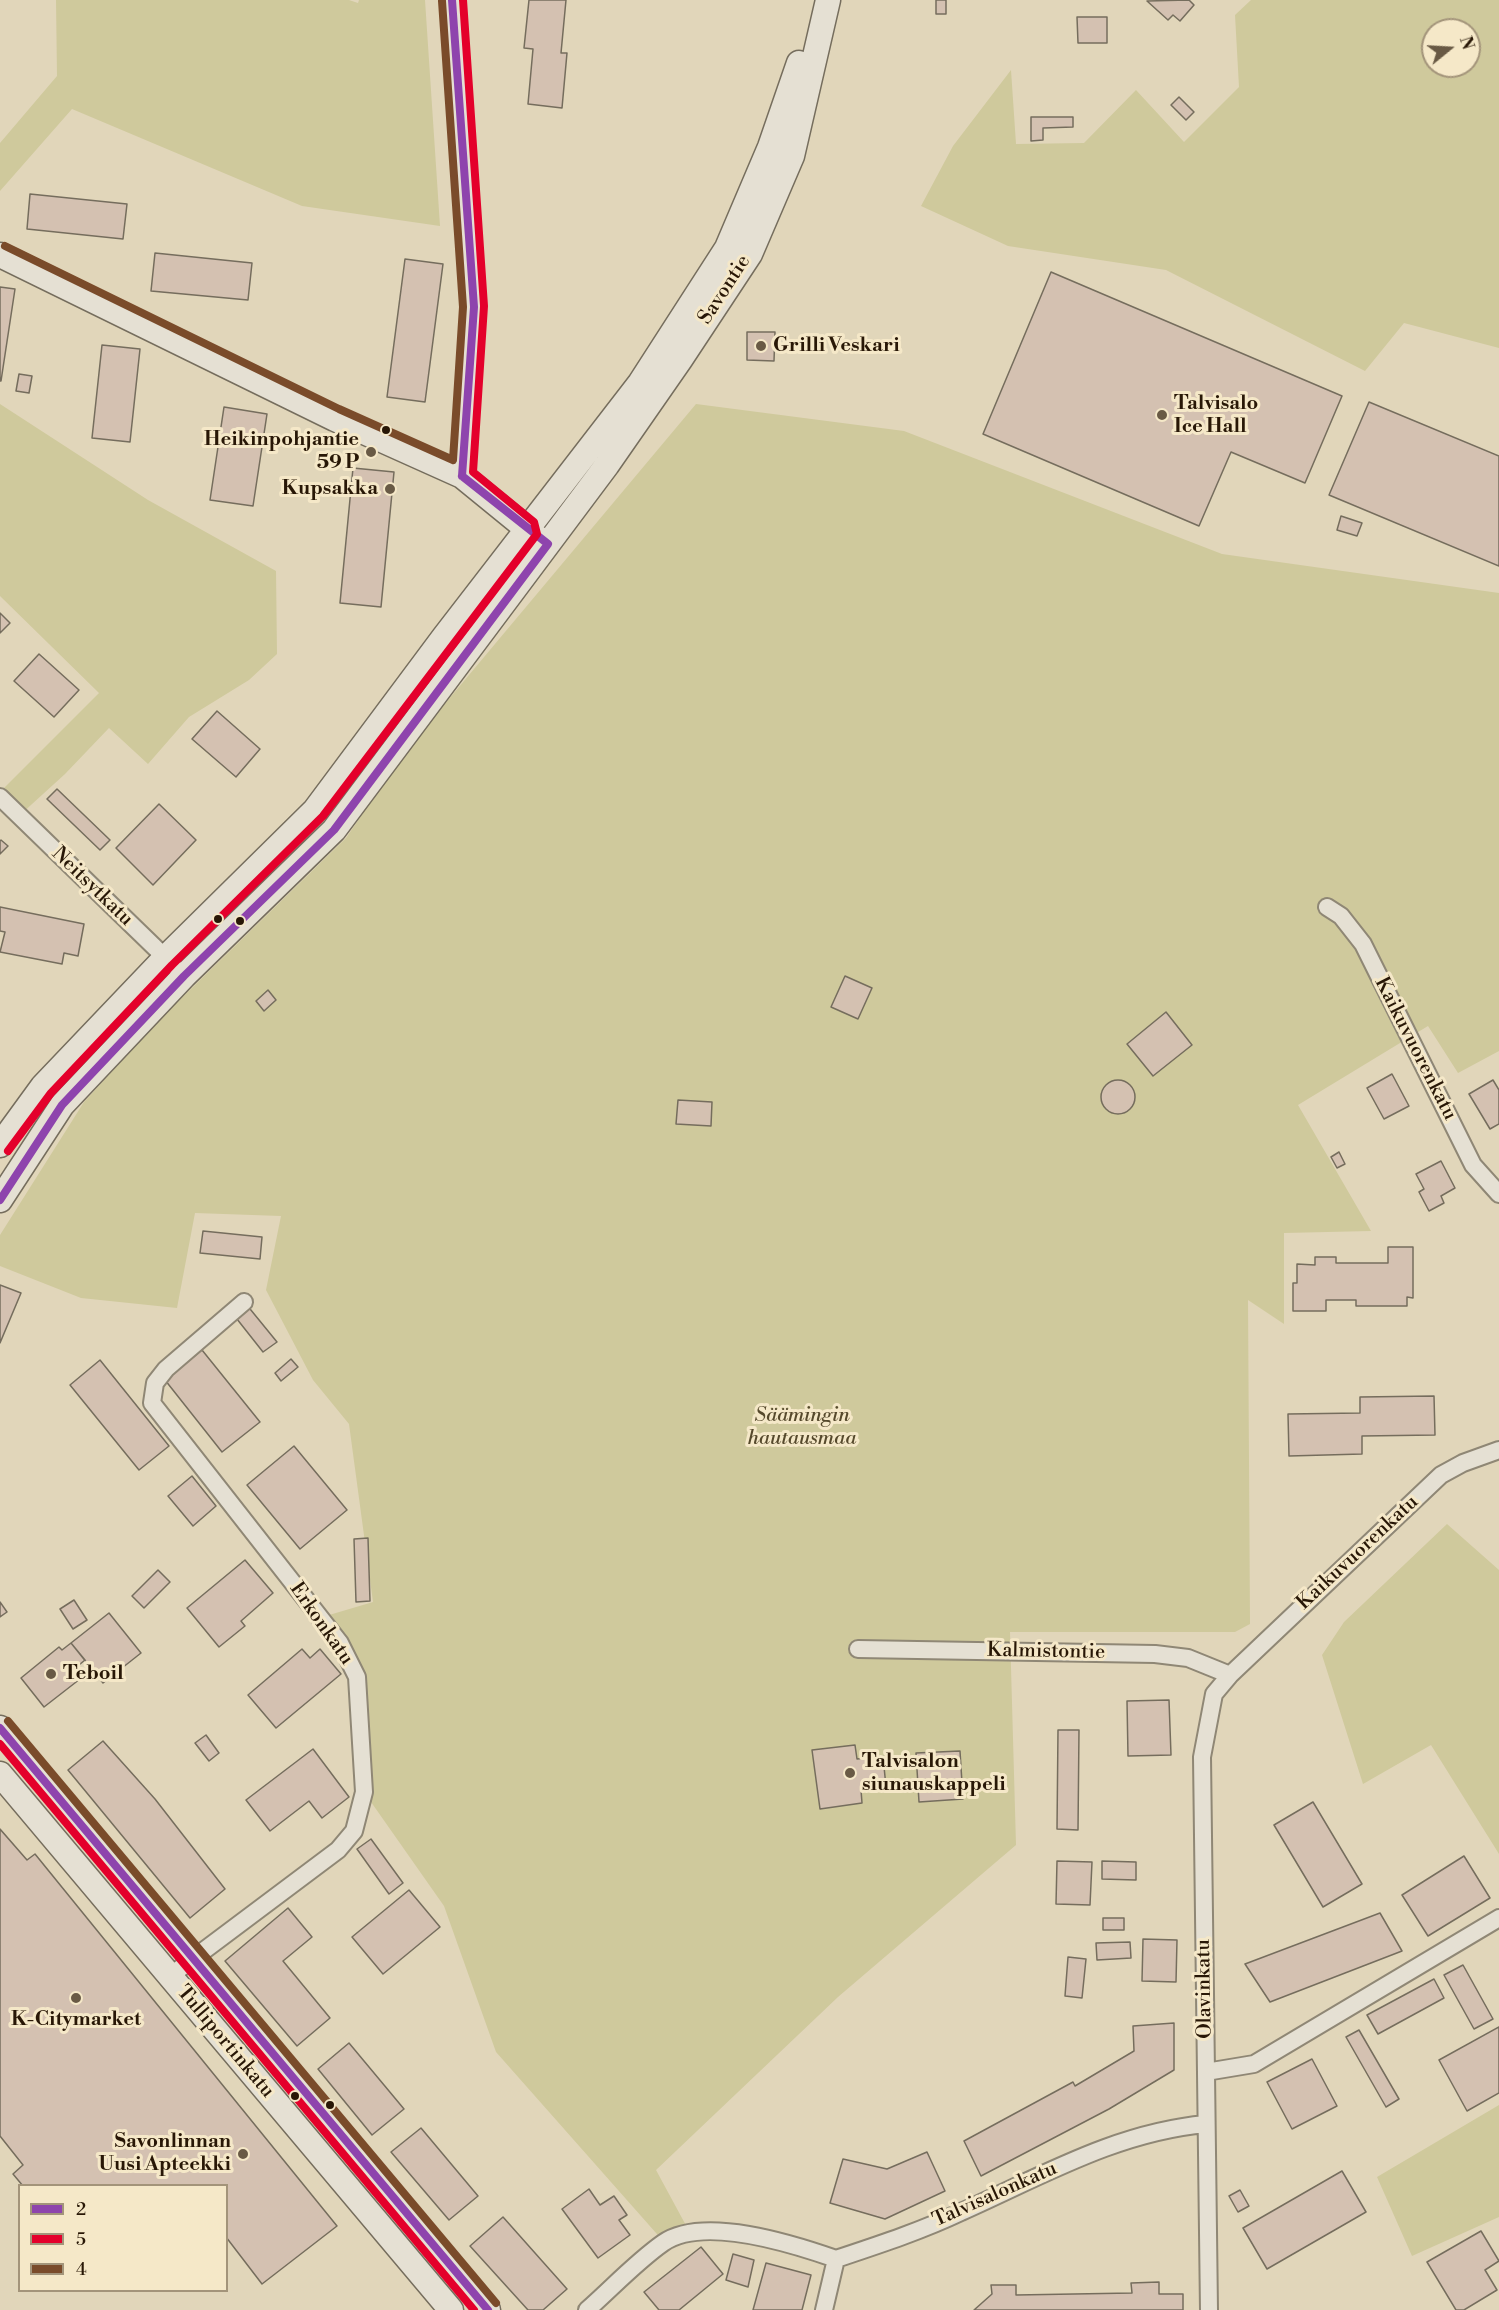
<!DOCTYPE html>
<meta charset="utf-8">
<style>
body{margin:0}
#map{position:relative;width:1499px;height:2310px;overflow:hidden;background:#e1d6ba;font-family:"Libre Bodoni",serif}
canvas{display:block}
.legend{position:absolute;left:18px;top:2184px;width:210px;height:108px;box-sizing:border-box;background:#f5e8c8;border:2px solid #a3947a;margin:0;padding:8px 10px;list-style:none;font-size:18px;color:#281706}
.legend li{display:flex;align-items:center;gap:12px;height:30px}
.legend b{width:30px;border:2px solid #a3947a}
.north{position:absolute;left:1421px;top:18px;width:60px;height:60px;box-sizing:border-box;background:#f5e8c8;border:2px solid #a3947a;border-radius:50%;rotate:72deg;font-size:16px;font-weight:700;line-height:24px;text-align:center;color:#281706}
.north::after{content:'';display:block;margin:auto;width:21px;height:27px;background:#695a45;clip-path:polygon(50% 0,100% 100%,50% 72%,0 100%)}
</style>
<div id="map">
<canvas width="1499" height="2310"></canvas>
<ul class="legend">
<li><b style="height:8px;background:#8e44ad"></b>2</li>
<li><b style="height:8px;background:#e4002b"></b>5</li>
<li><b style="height:8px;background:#7a4b2a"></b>4</li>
</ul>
<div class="north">N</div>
</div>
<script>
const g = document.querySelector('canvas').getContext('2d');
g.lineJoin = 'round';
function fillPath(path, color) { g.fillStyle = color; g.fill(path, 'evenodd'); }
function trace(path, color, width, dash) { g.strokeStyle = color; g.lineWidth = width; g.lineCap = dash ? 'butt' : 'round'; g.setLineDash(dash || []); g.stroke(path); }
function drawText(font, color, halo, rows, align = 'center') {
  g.font = font + ' "Libre Bodoni",serif'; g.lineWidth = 6; g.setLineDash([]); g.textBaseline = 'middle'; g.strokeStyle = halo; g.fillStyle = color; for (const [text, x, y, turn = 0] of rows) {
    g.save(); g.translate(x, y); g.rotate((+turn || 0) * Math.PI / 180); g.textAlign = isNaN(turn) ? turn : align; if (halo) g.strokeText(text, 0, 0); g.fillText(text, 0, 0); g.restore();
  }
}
fillPath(new Path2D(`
 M 56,0 L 349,0 L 358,3 L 359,0 L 425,0 L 440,226 L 302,206 L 72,109 L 0,191 L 0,143 L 57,76 Z
 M 1251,0 L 1499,0 L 1499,348 L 1404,323 L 1365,371 L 1166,270 L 1008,246 L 921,206 L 953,146 L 1011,70 L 1016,144 L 1084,143 L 1136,90 L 1184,142 L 1239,87 L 1235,15 ZM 1433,30 L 1469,30 L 1469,66 L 1433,66 Z
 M 0,404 L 148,500 L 276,571 L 277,654 L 249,680 L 189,717 L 148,764 L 109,728 L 65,774 L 20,815 L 0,792 L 99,693 L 0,596 Z
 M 696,404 L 904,431 L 1222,554 L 1499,593 L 1499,1051 L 1458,1073 L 1428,1026 L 1298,1105 L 1371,1231 L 1284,1233 L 1284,1324 L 1248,1300 L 1250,1624 L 1235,1632 L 1010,1632 L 1016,1845 L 838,1997 L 656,2170 L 689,2231 L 664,2242 L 496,2052 L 444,1906 L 364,1792 L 357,1677 L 319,1618 L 373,1602 L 349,1424 L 313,1380 L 266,1290 L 281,1216 L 195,1213 L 177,1308 L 81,1298 L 0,1266 L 0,1235 L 84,1102 L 160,1019 L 346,838 L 407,749 Z
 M 1447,1524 L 1499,1570 L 1499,1854 L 1431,1745 L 1363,1784 L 1322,1655 L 1344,1622 Z
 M 1499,2105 L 1499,2217 L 1412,2256 L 1377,2177 Z`), '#cfc99c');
const building = new Path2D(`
 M 529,0 L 566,0 L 561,53 L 567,53 L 562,108 L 528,104 L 533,49 L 524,48 Z
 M 936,0 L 946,0 L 946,14 L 936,14 Z
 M 1189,0 L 1194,5 L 1180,21 L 1173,15 L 1168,20 L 1147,1 Z
 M 1077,17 L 1107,17 L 1107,43 L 1078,43 Z
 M 1179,97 L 1194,112 L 1186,120 L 1171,105 Z
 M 1031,117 L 1073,117 L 1073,127 L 1043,128 L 1043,140 L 1031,141 Z
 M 30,194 L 127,204 L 123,239 L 27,229 Z
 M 155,253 L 252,263 L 248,300 L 151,291 Z
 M 405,259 L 443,264 L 425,402 L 387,397 Z
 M 1051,272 L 1342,396 L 1305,483 L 1231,452 L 1199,526 L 983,434 Z
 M 0,287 L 15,289 L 1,381 L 0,381 Z
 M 747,332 L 775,332 L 774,361 L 747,360 Z
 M 102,345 L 140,349 L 130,442 L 92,438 Z
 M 19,374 L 32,376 L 29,393 L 16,391 Z
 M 1369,402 L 1499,456 L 1499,566 L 1329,495 Z
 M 224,407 L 267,414 L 253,506 L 210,500 Z
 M 353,468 L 394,472 L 381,607 L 340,603 Z
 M 1341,516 L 1362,523 L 1357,536 L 1337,530 Z
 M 0,613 L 10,623 L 0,633 Z
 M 39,654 L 79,690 L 54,717 L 14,681 Z
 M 217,711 L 260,749 L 236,777 L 192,739 Z
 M 57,789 L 110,840 L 100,850 L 47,799 Z
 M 159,804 L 196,840 L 153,885 L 116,848 Z
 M 1,840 L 8,846 L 0,854 L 0,841 Z
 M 0,907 L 84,924 L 78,956 L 64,953 L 62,964 L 0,952 L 5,932 L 0,931 Z
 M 845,976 L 872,988 L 858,1019 L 831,1007 Z
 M 268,990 L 276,1000 L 264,1011 L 256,1001 Z
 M 1166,1012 L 1192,1045 L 1153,1076 L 1127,1044 Z
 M 1392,1074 L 1409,1106 L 1384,1119 L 1367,1088 Z
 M1101 1097a17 17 0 1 1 34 0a17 17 0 1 1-34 0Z
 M 1493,1080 L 1499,1090 L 1499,1124 L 1490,1129 L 1469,1094 Z
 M 678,1100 L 712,1102 L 711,1126 L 676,1124 Z
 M 1339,1152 L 1345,1164 L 1337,1168 L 1331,1157 Z
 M 1441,1161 L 1455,1188 L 1441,1196 L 1444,1203 L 1429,1211 L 1419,1192 L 1424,1189 L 1416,1174 Z
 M 203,1231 L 262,1237 L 260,1259 L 200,1253 Z
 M 1388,1247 L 1413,1247 L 1413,1298 L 1407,1297 L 1407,1306 L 1356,1306 L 1356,1300 L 1326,1300 L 1326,1311 L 1293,1311 L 1293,1283 L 1297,1283 L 1297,1264 L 1315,1265 L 1315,1257 L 1336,1257 L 1336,1263 L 1388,1263 Z
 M 0,1285 L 21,1293 L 0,1343 Z
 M 246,1304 L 277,1342 L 263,1352 L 233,1314 Z
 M 202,1350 L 260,1422 L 222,1452 L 165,1380 Z
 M 291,1359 L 298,1367 L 281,1381 L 275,1373 Z
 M 100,1360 L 169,1446 L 139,1470 L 70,1385 Z
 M 1434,1396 L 1435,1435 L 1362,1436 L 1362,1454 L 1289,1456 L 1288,1414 L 1360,1413 L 1360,1397 Z
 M 294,1446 L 347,1510 L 300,1549 L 247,1485 Z
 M 192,1476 L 216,1506 L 193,1526 L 168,1496 Z
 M 368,1538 L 370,1601 L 356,1602 L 354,1539 Z
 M 245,1560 L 273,1593 L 241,1621 L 245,1626 L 219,1647 L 187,1608 Z
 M 158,1570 L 170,1582 L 144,1608 L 132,1596 Z
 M 74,1600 L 87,1620 L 73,1629 L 60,1609 Z
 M 0,1602 L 7,1612 L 0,1617 Z
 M 109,1613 L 141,1653 L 103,1683 L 71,1643 Z
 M 71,1643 L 85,1660 L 73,1670 L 80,1679 L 44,1707 L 21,1678 L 59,1647 L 62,1650 Z
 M 302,1649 L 310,1658 L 320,1649 L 341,1674 L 276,1728 L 248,1695 Z
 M 1169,1700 L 1171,1755 L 1128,1756 L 1127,1701 Z
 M 1058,1730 L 1079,1730 L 1078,1830 L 1057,1829 Z
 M 206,1735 L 219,1753 L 209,1761 L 195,1743 Z
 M 103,1741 L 155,1799 L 225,1889 L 190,1918 L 68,1770 Z
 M 855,1745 L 857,1759 L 883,1756 L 886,1787 L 861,1790 L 862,1803 L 820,1809 L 812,1750 Z
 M 313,1749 L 349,1797 L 322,1818 L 309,1801 L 270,1831 L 246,1800 Z
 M 960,1751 L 963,1799 L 919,1802 L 916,1753 Z
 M 1313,1802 L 1362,1884 L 1323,1907 L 1274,1825 Z
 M 0,1829 L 27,1860 L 35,1854 L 337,2226 L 262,2284 L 226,2237 L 226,2186 L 23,2186 L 13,2174 L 23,2165 L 0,2136 Z
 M 371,1839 L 403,1883 L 389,1894 L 357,1849 Z
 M 1464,1856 L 1490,1898 L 1428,1936 L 1402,1895 Z
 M 1057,1861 L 1092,1862 L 1090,1905 L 1056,1904 Z
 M 1102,1861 L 1136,1862 L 1136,1880 L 1102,1879 Z
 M 409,1890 L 440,1927 L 383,1974 L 352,1937 Z
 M 288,1908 L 312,1937 L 283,1961 L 330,2018 L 297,2046 L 225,1961 Z
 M 1380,1913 L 1402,1951 L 1270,2002 L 1245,1964 Z
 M 1103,1918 L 1124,1918 L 1124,1930 L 1103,1930 Z
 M 1143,1939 L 1177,1940 L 1176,1982 L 1142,1981 Z
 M 1130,1942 L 1131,1958 L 1097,1960 L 1096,1943 Z
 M 1068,1957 L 1086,1959 L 1082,1998 L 1065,1996 Z
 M 1463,1965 L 1493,2019 L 1474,2029 L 1444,1975 Z
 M 1434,1979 L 1444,1998 L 1378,2034 L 1367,2015 Z
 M 1174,2023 L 1174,2070 L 1109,2109 L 981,2176 L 964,2141 L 1073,2082 L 1075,2086 L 1134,2051 L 1133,2026 Z
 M 1499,2027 L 1499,2093 L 1467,2111 L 1439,2060 Z
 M 1359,2030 L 1399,2099 L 1386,2107 L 1346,2037 Z
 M 349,2043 L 404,2109 L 372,2135 L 318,2069 Z
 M 1312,2059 L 1337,2106 L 1292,2129 L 1267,2082 Z
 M 421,2128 L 478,2196 L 449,2220 L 391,2152 Z
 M 927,2152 L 945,2191 L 885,2219 L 830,2203 L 843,2159 L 887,2169 Z
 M 1342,2171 L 1366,2212 L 1267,2269 L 1243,2228 Z
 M 589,2189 L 600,2205 L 614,2196 L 627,2215 L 619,2220 L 630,2235 L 598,2258 L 562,2209 Z
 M 1240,2190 L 1249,2206 L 1238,2212 L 1229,2196 Z
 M 503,2217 L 567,2289 L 543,2310 L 528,2310 L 470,2246 Z
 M 1481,2231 L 1499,2261 L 1485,2270 L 1497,2290 L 1464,2310 L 1456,2310 L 1427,2262 Z
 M 701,2247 L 723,2274 L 679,2310 L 659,2310 L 644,2292 Z
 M 733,2254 L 754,2260 L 748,2287 L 726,2280 Z
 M 766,2263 L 811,2275 L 802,2310 L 753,2310 Z
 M 1159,2282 L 1159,2294 L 1183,2294 L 1183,2310 L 974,2310 L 992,2294 L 991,2285 L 1016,2285 L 1016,2295 L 1132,2293 L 1131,2283 Z`);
fillPath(building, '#d4c1b1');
trace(building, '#756d5d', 1.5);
const street = new Path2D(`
 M 452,0 L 474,307 L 462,476
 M 0,797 L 173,965
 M 1327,907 L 1341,916 L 1363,944 L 1473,1165 L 1499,1194
 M 858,1649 L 1155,1654 L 1188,1658 L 1230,1675
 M 170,1976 L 338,1850 L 354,1831 L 364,1792 L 357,1677 L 340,1643 L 152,1403 L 155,1383 L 166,1369 L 244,1302
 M 1206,2072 L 1254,2064 L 1499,1918
 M 587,2310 C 612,2288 636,2262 663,2243 C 703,2215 793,2244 836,2259
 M 824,2310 L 836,2259 C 878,2245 921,2231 961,2212 C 1042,2176 1117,2132 1206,2124
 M 1209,2310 L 1202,1757 L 1214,1694 L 1230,1675 L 1441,1475 L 1463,1463 L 1499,1450`);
const secondary = new Path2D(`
 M 0,255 L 335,419 L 462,476 L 538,538
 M 0,1145 L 43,1086 L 165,958 L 315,810 L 444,637 L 640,383 L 727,248 L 770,147 L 799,63
 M 0,1200 L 62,1105 L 184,976 L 334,830 L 607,465 L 680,360 L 750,254 L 792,156 L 828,0
 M 0,1728 L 488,2310
 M 0,1774 L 451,2310`);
trace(street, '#8f8775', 20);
trace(secondary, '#756d5d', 27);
trace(street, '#e5e0d3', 16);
trace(secondary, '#e5e0d3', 24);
trace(new Path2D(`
 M 452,0 L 474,307 L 462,476
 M 0,1200 L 62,1105 L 184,976 L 334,830 L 548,544 L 462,476
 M 0,1728 L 488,2310`), '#8e44ad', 8);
trace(new Path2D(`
 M 8,1151 L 51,1093 L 172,965 L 323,816 L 537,534 L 534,522 L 473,472 L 484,306 L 463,0
 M 0,1744 L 474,2310`), '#e4002b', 8);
trace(new Path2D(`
 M 5,246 L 339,409 L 453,460 L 463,307 L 442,1
 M 8,1721 L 496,2303`), '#7a4b2a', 8);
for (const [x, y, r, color] of [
 [761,346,6,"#695a45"],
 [1162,415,6,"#695a45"],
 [386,430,5,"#281706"],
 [371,452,6,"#695a45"],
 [390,489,6,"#695a45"],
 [218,919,5,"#281706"],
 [240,921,5,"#281706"],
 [51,1674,6,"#695a45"],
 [850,1773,6,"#695a45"],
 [76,1998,6,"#695a45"],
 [295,2096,5,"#281706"],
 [330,2105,5,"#281706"],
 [243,2154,6,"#695a45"]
]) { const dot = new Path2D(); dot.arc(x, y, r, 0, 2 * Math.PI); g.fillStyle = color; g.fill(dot); trace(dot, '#f5e8c8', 2); }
drawText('20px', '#281706', '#f5e8c8', [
 ["Savontie",725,290,-57],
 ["Neitsytkatu",92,887,44],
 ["Kaikuvuorenkatu",1415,1049,63],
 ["Kaikuvuorenkatu",1358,1553,-43],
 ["Erkonkatu",321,1624,55],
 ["Kalmistontie",1046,1652,1],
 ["Olavinkatu",1205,1989,-91],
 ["Tulliportinkatu",225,2042,50],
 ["Talvisalonkatu",995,2195,-24]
]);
drawText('bold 20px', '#281706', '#f5e8c8', [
 ["Grilli Veskari",773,346],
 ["Talvisalo",1174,404],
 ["Ice Hall",1174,427],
 ["Heikinpohjantie",359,440,"right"],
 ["59 P",359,463,"right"],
 ["Kupsakka",378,489,"right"],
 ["Teboil",63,1674],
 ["Talvisalon",862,1762],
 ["siunauskappeli",862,1785],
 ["K-Citymarket",76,2020,"center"],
 ["Savonlinnan",231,2142,"right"],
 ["Uusi Apteekki",231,2165,"right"]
], 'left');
drawText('italic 20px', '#56492c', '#f5e8c8', [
 ["Säämingin",802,1416],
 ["hautausmaa",802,1439]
]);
</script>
